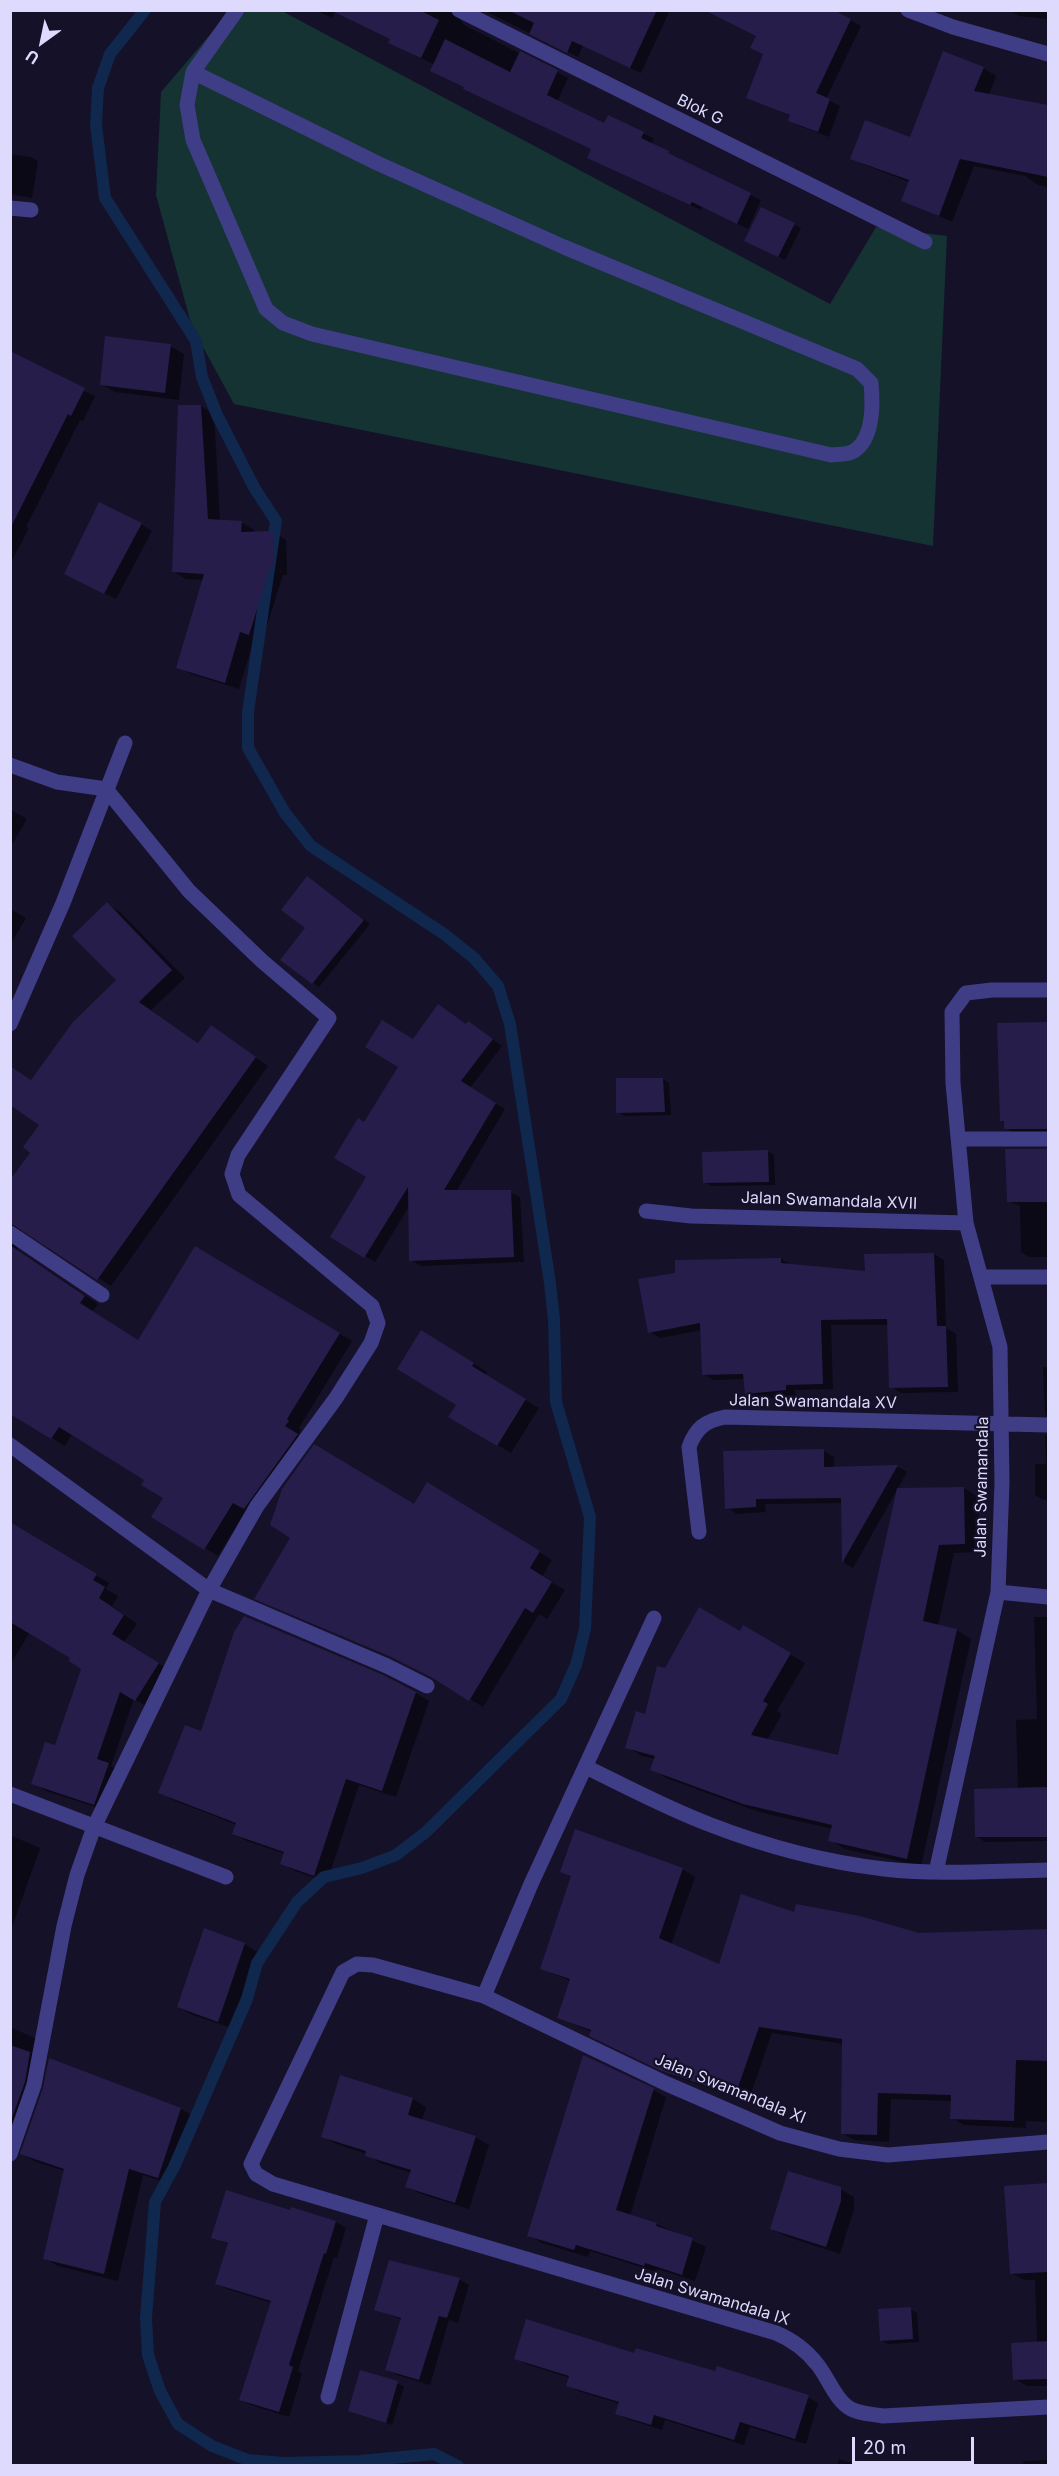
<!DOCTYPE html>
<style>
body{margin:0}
#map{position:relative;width:1059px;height:2476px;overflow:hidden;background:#151129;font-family:Inter,sans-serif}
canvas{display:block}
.frame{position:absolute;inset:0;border:12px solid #dedafe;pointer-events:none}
.north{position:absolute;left:12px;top:12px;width:60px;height:60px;-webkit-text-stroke:4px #151129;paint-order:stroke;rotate:213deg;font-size:16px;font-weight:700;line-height:24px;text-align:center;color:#dedafe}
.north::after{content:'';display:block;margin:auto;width:21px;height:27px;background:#dedafe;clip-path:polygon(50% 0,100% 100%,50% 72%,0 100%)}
.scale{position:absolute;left:852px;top:2437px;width:122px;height:27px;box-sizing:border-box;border:3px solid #dedafe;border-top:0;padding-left:8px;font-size:18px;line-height:21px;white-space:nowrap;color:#dedafe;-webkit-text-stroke:4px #151129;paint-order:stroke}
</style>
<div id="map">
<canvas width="1059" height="2476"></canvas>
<div class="frame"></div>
<div class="north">U</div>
<div class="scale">20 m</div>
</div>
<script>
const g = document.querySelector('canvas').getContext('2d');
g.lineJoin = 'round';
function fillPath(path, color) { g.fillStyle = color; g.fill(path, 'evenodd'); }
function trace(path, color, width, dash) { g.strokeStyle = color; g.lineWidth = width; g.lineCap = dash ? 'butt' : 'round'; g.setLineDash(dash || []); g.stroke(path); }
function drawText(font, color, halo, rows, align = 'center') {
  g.font = font + ' Inter,sans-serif'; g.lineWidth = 4.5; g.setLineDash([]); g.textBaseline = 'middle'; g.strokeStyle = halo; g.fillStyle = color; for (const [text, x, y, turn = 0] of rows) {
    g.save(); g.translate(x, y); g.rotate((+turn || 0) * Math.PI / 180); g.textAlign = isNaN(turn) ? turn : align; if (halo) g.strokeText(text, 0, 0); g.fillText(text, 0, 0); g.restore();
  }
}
fillPath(new Path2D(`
 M 230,11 L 282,11 L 830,304 L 876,227 L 947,236 L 933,546 L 234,404 L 192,327 L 156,195 L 161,92 Z`), '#143332');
fillPath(new Path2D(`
 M 315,10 L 462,10 L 459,18 L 464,25 L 568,78 L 557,102 L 604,125 L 608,117 L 643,133 L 654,139 L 651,144 L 678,160 L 761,200 L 748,229 L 703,206 L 701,210 L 599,163 L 593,149 L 466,87 L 435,65 L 400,48 L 391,39 L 335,12 L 332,18 Z
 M 483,10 L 670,10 L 641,73 L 583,46 L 578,57 Z
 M 1009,10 L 1048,10 L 1048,19 L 1019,16 Z
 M 850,20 L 861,26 L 826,99 L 840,106 L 829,137 L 800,126 L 790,120 L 791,116 L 748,97 L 765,54 L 758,36 Z
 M 983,68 L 996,76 L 989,95 L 1048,107 L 1048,187 L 1038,185 L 1025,176 L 974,166 L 952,222 L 903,200 L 909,182 L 865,165 L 852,158 L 911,139 Z
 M 10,154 L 31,157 L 38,161 L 32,198 L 10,194 Z
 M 761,209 L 801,228 L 785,260 L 753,244 Z
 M 170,346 L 184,354 L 179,400 L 115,392 L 101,384 Z
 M 10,358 L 95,396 L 83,421 L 80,420 L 26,527 L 29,528 L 10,564 Z
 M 201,406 L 214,414 L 220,521 L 241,522 L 254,530 L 254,533 L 273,532 L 286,540 L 287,575 L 283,575 L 262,641 L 254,639 L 239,689 L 191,674 L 178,667 L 204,580 L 186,579 L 173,571 Z
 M 141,524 L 152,531 L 116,599 L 77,580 Z
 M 10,809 L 27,819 L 10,848 Z
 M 314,882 L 370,924 L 319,987 L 282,960 L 307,928 Z
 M 107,904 L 120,912 L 185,978 L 151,1010 L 200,1044 L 211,1027 L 268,1066 L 111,1286 L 28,1232 L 20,1231 L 13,1240 L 18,1250 L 98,1304 L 92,1312 L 138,1341 L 195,1248 L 352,1341 L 299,1428 L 301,1430 L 298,1435 L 310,1443 L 247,1509 L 218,1556 L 154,1517 L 165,1498 L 146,1479 L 72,1434 L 65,1446 L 10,1412 L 10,1182 L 32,1152 L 41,1125 L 10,1103 L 10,1066 L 32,1081 L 118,980 Z
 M 10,909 L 26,918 L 10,945 Z
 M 469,1023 L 502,1046 L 470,1088 L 505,1109 L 456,1192 L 510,1192 L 520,1197 L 524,1262 L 421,1266 L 411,1260 L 410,1205 L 375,1262 L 332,1236 L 368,1177 L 365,1124 L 414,1041 L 467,1025 Z
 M 1048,1024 L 1048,1134 L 1014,1133 L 1006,1128 L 1006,1123 L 1001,1121 L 999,1025 Z
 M 663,1079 L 669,1083 L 671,1115 L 625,1116 L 618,1112 Z
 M 1007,1150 L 1048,1150 L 1048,1257 L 1029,1257 L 1021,1252 L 1020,1206 L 1008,1201 Z
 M 767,1151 L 774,1155 L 775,1185 L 711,1186 L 704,1182 Z
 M 934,1254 L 944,1260 L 946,1328 L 956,1334 L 958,1392 L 901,1393 L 891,1387 L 889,1325 L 831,1325 L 833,1389 L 795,1390 L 796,1396 L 757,1399 L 747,1393 L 745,1379 L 714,1380 L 703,1374 L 702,1330 L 660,1338 L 650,1332 L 781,1259 L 791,1265 L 867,1273 Z
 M 435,1339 L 487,1372 L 485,1375 L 539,1408 L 511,1453 L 497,1445 L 458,1404 Z
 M 1043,1367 L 1048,1367 L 1048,1417 L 1045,1414 Z
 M 1048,1435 L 1048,1500 L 1043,1500 L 1035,1495 L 1035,1464 L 1046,1464 L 1045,1436 Z
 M 824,1451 L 834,1457 L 834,1468 L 898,1467 L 907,1472 L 897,1490 L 964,1488 L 978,1497 L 980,1552 L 954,1553 L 938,1626 L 957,1630 L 971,1639 L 921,1866 L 845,1849 L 830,1840 L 833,1829 L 759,1812 L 666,1778 L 652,1769 L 655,1759 L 642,1756 L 627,1747 L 646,1716 L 666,1669 L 740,1633 L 744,1627 L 805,1663 L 777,1711 L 782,1714 L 767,1740 L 839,1757 L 897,1490 L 853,1568 L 844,1563 L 843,1503 L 765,1504 L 766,1512 L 737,1514 L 727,1508 Z
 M 441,1492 L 552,1560 L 542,1577 L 565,1590 L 547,1619 L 539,1614 L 483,1707 L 440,1681 L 406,1664 L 256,1598 Z
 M 10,1523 L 109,1583 L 106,1589 L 118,1596 L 112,1606 L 137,1624 L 124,1642 L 172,1672 L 149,1708 L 134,1699 L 111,1766 L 122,1772 L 108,1811 L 46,1791 L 33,1783 L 56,1747 L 83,1669 L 73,1658 L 30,1632 L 10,1665 Z
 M 1034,1617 L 1048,1617 L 1048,1841 L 985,1842 L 976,1836 L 1018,1789 L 1016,1720 L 1037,1719 Z
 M 416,1693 L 429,1701 L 396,1797 L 359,1785 L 327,1882 L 295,1871 L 282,1863 L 285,1854 L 247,1841 L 234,1834 L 237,1825 L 173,1800 L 160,1792 L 202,1733 Z
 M 10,1835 L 40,1848 L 10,1933 Z
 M 682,1869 L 695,1877 L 671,1945 L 720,1966 L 795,1914 L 918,1934 L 1048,1930 L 1048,2122 L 1026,2121 L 1026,2128 L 964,2125 L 952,2118 L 952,2101 L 891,2099 L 889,2142 L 855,2140 L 842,2133 L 844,2044 L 772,2033 L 748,2102 L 674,2076 L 603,2042 L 592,2032 L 559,2018 L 571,1981 L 542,1969 L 572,1877 L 562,1871 Z
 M 244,1944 L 258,1952 L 232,2028 L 192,2015 L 179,2007 Z
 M 10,2027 L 37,2039 L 32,2055 L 44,2061 L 10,2153 Z
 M 50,2060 L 181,2109 L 195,2117 L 172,2185 L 143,2175 L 118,2281 L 58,2266 L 44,2258 L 65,2171 L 36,2162 L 22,2154 L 45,2089 Z
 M 653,2090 L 666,2097 L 630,2216 L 657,2224 L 706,2247 L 695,2281 L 658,2269 L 657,2272 L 590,2251 L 588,2257 L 542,2243 L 529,2235 Z
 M 413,2099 L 426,2107 L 422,2121 L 475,2137 L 489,2145 L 469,2209 L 421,2194 L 407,2186 L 411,2173 L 380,2163 L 367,2154 L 336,2144 L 322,2136 Z
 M 1048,2185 L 1048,2386 L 1027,2386 L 1015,2379 L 1037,2343 L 1035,2280 L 1024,2280 L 1011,2273 L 1006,2187 Z
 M 840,2189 L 854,2197 L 854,2209 L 840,2254 L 785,2236 L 772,2228 Z
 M 292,2209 L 336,2222 L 346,2228 L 337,2258 L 334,2257 L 298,2371 L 302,2374 L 289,2417 L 251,2405 L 241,2400 L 272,2303 L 227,2289 L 217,2284 L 229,2245 L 213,2237 L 291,2212 Z
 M 459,2279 L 469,2285 L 458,2323 L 449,2320 L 430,2385 L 397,2375 L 387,2369 L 402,2320 L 376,2309 Z
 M 910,2309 L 917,2313 L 919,2342 L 888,2344 L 882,2341 Z
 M 635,2355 L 808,2397 L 818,2403 L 806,2444 L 750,2427 L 744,2445 L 665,2420 L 662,2430 L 627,2419 L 617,2413 L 620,2404 L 578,2391 L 568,2385 L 570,2378 L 526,2364 L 516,2358 Z
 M 397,2383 L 404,2387 L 392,2425 L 350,2410 Z
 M 839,2459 L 861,2466 L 837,2466 Z
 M 1048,2460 L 1048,2466 L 1024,2466 L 1023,2461 Z`), '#0007');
trace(new Path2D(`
 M 145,10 L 110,54 L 98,88 L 96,125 L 105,198 L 196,341 L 202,377 L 217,415 L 255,489 L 276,521 L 248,712 L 248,748 L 285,813 L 311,846 L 444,934 L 474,958 L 498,986 L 510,1024 L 550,1283 L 554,1319 L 556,1402 L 590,1517 L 585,1629 L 576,1665 L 561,1699 L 426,1832 L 396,1855 L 362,1868 L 324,1877 L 297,1902 L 257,1963 L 247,1999 L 174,2167 L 155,2202 L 146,2318 L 148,2355 L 160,2391 L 178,2424 L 212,2446 L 248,2460 L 284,2463 L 360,2461 L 434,2454 L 458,2466`), '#10274e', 12);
fillPath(new Path2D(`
 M 330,10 L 421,11 L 439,20 L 421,58 L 388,43 L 390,39 Z
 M 508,10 L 657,10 L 630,68 L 572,41 L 567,53 L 529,34 L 534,23 Z
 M 704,10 L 833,10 L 851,19 L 816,93 L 830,99 L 818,132 L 788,121 L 790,115 L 746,98 L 763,54 L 750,48 L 756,36 Z
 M 445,39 L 510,72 L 520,51 L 558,70 L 547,95 L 604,123 L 608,115 L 644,132 L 641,138 L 669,151 L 668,153 L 751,193 L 737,224 L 692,202 L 690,205 L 587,158 L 591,149 L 463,89 L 464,87 L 430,71 Z
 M 943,51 L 984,67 L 974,91 L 1048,105 L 1048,177 L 960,159 L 939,216 L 901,201 L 909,180 L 850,159 L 865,120 L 910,137 Z
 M 761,207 L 795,223 L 778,257 L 744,241 Z
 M 105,336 L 171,344 L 165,393 L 100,385 Z
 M 10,351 L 85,388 L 71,416 L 68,414 L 10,529 Z
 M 178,405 L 201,405 L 208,519 L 242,521 L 241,532 L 273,531 L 274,568 L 270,568 L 249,635 L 240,632 L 225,683 L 176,668 L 204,574 L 172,572 Z
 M 99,502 L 142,523 L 104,594 L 64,574 Z
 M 307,876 L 364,920 L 312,984 L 280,960 L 305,928 L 281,910 Z
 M 107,902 L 172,970 L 139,1002 L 198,1043 L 211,1025 L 256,1057 L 97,1280 L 10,1223 L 10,1180 L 30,1153 L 23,1147 L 39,1125 L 10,1105 L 10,1066 L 31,1080 L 73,1022 L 116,980 L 72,936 Z
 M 438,1004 L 466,1024 L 468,1021 L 493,1039 L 461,1081 L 496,1103 L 444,1190 L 511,1190 L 514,1257 L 409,1261 L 408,1187 L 364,1258 L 330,1237 L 366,1177 L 334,1158 L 358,1118 L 364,1122 L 398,1067 L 365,1047 L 382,1020 L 413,1039 Z
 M 1048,1022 L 1048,1129 L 1004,1129 L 1004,1121 L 1000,1121 L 997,1023 Z
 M 616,1078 L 663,1078 L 665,1112 L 616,1113 Z
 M 1005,1149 L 1048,1149 L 1048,1202 L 1007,1202 Z
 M 768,1150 L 769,1182 L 703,1183 L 702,1152 Z
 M 10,1245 L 85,1296 L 80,1303 L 138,1340 L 195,1246 L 340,1333 L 287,1419 L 289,1421 L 285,1426 L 298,1434 L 244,1509 L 233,1503 L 204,1550 L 151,1517 L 163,1498 L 141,1485 L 144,1480 L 59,1427 L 51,1439 L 10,1414 Z
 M 934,1253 L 937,1326 L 946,1326 L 948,1387 L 889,1388 L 887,1319 L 821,1320 L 823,1384 L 786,1385 L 786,1390 L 745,1394 L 743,1374 L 702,1375 L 700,1323 L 648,1333 L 638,1279 L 675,1273 L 675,1260 L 781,1258 L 781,1263 L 865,1271 L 864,1254 Z
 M 421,1330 L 474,1363 L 472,1366 L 526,1399 L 497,1446 L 448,1417 L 456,1405 L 397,1369 Z
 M 314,1444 L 414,1504 L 427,1482 L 540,1551 L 530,1568 L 552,1582 L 533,1613 L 525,1608 L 469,1701 L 431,1677 L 391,1657 L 254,1599 L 290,1538 L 270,1525 L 282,1489 Z
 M 824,1449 L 824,1467 L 898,1465 L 842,1563 L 841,1498 L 756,1499 L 756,1507 L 725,1509 L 723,1451 Z
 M 964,1487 L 965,1544 L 939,1545 L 923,1621 L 957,1629 L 907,1859 L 828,1841 L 832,1825 L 743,1804 L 650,1770 L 655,1756 L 625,1748 L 636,1711 L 645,1714 L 657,1666 L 665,1668 L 699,1607 L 740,1631 L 743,1625 L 791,1653 L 763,1701 L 768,1704 L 751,1735 L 838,1755 L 897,1488 Z
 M 10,1522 L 97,1574 L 93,1580 L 105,1587 L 99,1598 L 124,1615 L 112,1634 L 159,1663 L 135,1701 L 120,1692 L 97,1759 L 109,1763 L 94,1805 L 31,1784 L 45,1742 L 55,1745 L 81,1669 L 69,1661 L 70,1658 L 10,1622 Z
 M 244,1616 L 383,1675 L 416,1692 L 382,1791 L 346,1779 L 314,1876 L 280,1864 L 284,1852 L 232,1834 L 236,1823 L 158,1793 L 185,1725 L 201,1731 L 234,1632 Z
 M 1046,1787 L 1048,1788 L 1048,1837 L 975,1837 L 974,1789 Z
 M 575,1829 L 683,1868 L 659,1938 L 719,1964 L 741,1894 L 794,1912 L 796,1904 L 860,1916 L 919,1933 L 1048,1929 L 1048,2061 L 1016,2060 L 1014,2121 L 950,2119 L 951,2095 L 878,2093 L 877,2135 L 841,2134 L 842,2039 L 759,2027 L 735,2096 L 659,2070 L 589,2036 L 591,2030 L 557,2018 L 570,1979 L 540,1969 L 571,1876 L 560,1872 Z
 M 204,1928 L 245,1943 L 218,2022 L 177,2007 Z
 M 10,2045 L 30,2052 L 25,2082 L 10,2123 Z
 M 583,2055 L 654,2088 L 616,2210 L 657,2223 L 656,2226 L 693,2238 L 682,2275 L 645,2263 L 644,2266 L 576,2245 L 574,2250 L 527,2236 Z
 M 49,2058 L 181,2108 L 158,2178 L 129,2169 L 104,2274 L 43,2259 L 64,2169 L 20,2154 L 43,2088 Z
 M 340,2075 L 413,2098 L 408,2115 L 476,2136 L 455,2203 L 405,2187 L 411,2170 L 365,2156 L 366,2151 L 321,2137 Z
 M 788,2171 L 841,2187 L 841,2201 L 826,2247 L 770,2229 Z
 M 1048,2183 L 1048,2272 L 1010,2274 L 1004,2186 Z
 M 226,2190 L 290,2210 L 291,2207 L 336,2221 L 326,2254 L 324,2253 L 289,2365 L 293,2367 L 279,2412 L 239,2400 L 271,2301 L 215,2284 L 228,2243 L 211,2238 Z
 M 389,2260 L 460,2278 L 447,2318 L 439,2316 L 419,2380 L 385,2370 L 401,2318 L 374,2310 Z
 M 911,2307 L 913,2339 L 880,2341 L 878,2309 Z
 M 526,2319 L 634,2353 L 636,2348 L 715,2371 L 717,2366 L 809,2395 L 795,2439 L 740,2422 L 734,2440 L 654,2415 L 651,2425 L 615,2414 L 619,2402 L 566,2386 L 569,2376 L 514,2359 Z
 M 1048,2341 L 1048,2379 L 1013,2380 L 1011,2343 Z
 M 360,2370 L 398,2381 L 386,2423 L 348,2411 Z`), '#271d4a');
trace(new Path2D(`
 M 459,10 L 925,242
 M 908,10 L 953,27 L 1048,54
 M 193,72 L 377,163 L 564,247 L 857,369 L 871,383 C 873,404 874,438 854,451 C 848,455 838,454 831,455 L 312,334 L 283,323 L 266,309 L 193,140 L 187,105 L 193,72 L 237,10
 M 10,208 L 31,210
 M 10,765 L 57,782 L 106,789 L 189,891 L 262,961 L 329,1018 L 238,1155 L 232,1174 L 239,1195 L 372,1306 L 378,1323 L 371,1343 L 336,1398 L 257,1506 L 209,1590 L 94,1827 L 77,1875 L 64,1926 L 34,2085 L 10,2154
 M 10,1024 L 63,903 L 125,743
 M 958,1139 L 1048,1139
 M 646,1211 L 691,1216 L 966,1223
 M 10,1233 L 102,1295
 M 983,1277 L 1048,1277
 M 10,1445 L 209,1590 L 387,1666 L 427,1686
 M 699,1532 L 689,1447 C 696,1428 705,1421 725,1417 L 1048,1425
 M 998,1592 L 1048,1597
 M 586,1767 C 627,1787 668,1809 711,1825 C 765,1846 825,1862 884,1869 C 938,1875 994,1871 1048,1870
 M 10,1794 L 226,1877
 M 936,1872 L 998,1592 L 1002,1483 L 1000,1347 L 966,1223 L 953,1083 L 952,1012 L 966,993 L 992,990 L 1048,990
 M 484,1996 L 531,1884 L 654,1618
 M 1048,2142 L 888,2155 L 839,2149 L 780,2133 L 667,2084 L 484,1996 L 373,1965 L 357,1964 L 343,1972 L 251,2164 L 256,2174 L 273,2184 L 776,2333 C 793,2340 805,2349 817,2364 C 828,2377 835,2400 851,2409 C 861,2414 872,2414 883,2416 L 1048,2407
 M 328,2397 L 377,2215`), '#403d87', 15);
drawText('16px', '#dedafe', '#151129', [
 ["Blok G",700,110,26],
 ["Jalan Swamandala XVII",829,1201,2],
 ["Jalan Swamandala XV",813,1402,1],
 ["Jalan Swamandala",982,1487,-89],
 ["Jalan Swamandala XI",730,2089,22],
 ["Jalan Swamandala IX",712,2297,17]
]);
</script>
